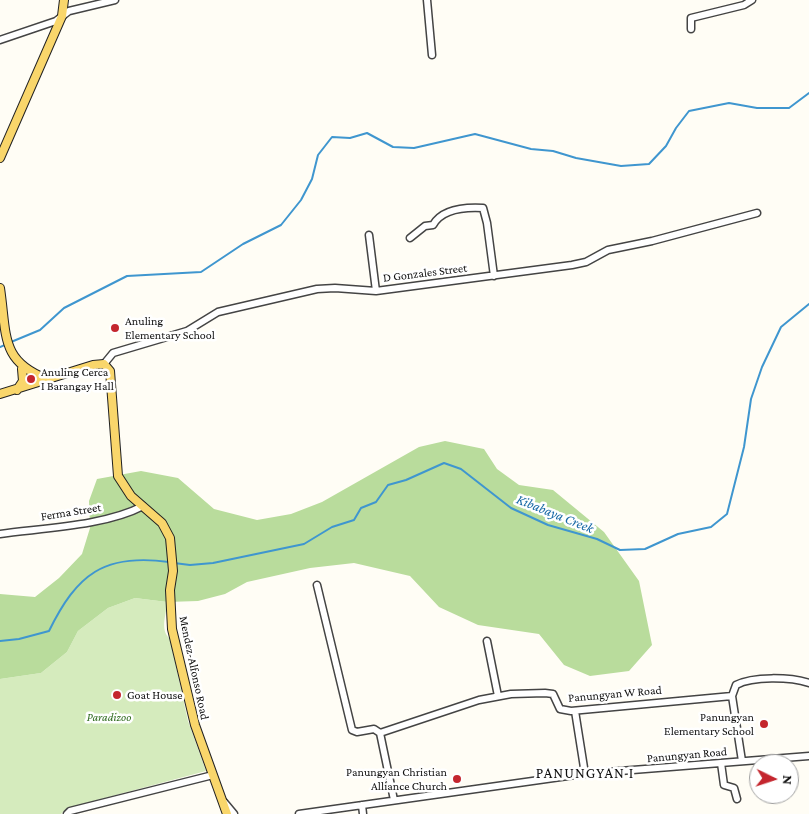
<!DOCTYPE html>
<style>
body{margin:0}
#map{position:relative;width:809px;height:814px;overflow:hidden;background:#fffdf5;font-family:"Crimson Pro",serif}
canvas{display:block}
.north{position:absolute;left:749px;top:754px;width:50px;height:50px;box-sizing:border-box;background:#fff;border:1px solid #a0a0a0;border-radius:50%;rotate:94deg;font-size:14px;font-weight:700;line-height:20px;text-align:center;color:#111}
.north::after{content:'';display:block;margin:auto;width:18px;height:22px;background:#c4262e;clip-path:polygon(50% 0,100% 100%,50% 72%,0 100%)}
</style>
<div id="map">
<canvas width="809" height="814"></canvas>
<div class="north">N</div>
</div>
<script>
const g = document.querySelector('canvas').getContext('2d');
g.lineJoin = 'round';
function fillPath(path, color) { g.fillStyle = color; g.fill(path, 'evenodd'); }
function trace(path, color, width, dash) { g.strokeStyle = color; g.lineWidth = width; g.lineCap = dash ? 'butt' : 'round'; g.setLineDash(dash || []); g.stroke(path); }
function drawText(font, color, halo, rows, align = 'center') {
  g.font = font + ' "Crimson Pro",serif'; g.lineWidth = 5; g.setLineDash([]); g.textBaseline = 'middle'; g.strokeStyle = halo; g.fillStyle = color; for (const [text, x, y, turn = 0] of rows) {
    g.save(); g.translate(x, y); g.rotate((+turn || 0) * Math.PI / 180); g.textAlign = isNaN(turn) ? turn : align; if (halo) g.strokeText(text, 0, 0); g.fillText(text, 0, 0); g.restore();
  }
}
fillPath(new Path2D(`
 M 135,598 L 167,602 C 167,614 159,629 170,639 L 188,721 L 206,771 L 67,808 L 61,814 L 0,814 L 0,679 L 41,673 L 67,652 L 78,631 L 108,608 Z`), '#d5ebbd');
fillPath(new Path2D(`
 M 445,441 L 484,449 L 497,469 L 519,485 L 553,490 L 604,532 L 639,581 L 652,645 L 629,671 L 590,676 L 564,665 L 539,634 L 478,625 L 439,607 L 410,576 L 354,563 L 310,568 L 247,582 L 225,594 L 198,601 L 167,602 L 135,598 L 108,608 L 78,631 L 67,652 L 41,673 L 0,679 L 0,594 L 35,597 L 59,578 L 82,554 L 90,528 L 89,501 L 97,479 L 141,471 L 178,478 L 214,509 L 257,520 L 291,514 L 322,502 L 419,447 Z`), '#b9dc9c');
trace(new Path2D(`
 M 11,342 L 40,330 L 64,308 L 127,276 L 201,272 L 243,244 L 281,225 L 301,200 L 312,179 L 318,155 L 332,137 L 350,138 L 367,133 L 393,147 L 414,148 L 475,134 L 531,149 L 553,151 L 576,158 L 621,166 L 649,164 L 666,146 L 676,128 L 689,111 L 729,103 L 757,108 L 789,108 L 809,93
 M 0,347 L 7,344
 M 174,563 L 190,565 L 213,563 L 304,544 L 332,527 L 354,520 L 361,508 L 376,502 L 388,485 L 406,480 L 444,463 L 461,469 L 511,508 L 548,525 L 597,539 L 620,550 L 645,549 L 678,534 L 711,527 L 727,514 L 744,447 L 751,399 L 762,367 L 781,327 L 809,304
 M 0,641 L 19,639 L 49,631 C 77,574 104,553 169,562`), '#3f96cf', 2);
const minor = new Path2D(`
 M 427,0 L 432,55
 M 691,29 L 691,18 L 744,5 L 752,0
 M 0,40 L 56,21 L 69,11 L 115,0
 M 369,235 L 376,291
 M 410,238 L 425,226 L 433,225 C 442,209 465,207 483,208 L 487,223 L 494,276
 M 104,364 L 113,353 L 187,331 L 218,312 L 317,289 L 335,288 L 376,291 L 572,265 L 586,262 L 608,250 L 652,241 L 757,213
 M 0,534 C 43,528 105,526 143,506
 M 317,585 L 352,730 L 357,732 L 374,729 L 380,733
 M 487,641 L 498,696
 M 575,711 L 585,774
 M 742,761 L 732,696 L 736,685 C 753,676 790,677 809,683
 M 721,763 L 724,785 L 734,788 L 737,799
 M 394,800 L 380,733 L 479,700 L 511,694 L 545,693 L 553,694 L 560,709 L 571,711 L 732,696
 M 224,802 L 234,814
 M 362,805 L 363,814
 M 67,814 L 70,811 L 213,775
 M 299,814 L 582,774 L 809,756`);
const major = new Path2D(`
 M 0,158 L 62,16 L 64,0
 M 0,288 C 7,335 0,361 47,379
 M 17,390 L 23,381 L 22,369
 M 0,394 L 93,365 L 104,364 L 110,371 L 118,476 L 131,496 L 162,523 L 170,538 L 173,571 L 170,590 L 172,629 L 195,725 L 227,814`);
trace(minor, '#444', 9);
trace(major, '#222', 10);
trace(minor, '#fff', 6);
trace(major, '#f9d66b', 8);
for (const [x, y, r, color] of [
 [115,328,5,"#c4262e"],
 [31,379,5,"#c4262e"],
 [117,695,5,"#c4262e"],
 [764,724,5,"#c4262e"],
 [457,779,5,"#c4262e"]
]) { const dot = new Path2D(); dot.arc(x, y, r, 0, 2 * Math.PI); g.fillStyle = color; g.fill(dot); trace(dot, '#fff', 2); }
drawText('12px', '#111', '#fff', [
 ["D Gonzales Street",425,273,-7],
 ["Ferma Street",71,512,-9],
 ["Mendez-Alfonso Road",194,668,78],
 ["Panungyan W Road",615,694,-5],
 ["Panungyan Road",687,755,-5]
]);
drawText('12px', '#111', '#fff', [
 ["Anuling",125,321],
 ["Elementary School",125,335],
 ["Anuling Cerca",41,372],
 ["I Barangay Hall",41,386],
 ["Goat House",127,695],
 ["Panungyan",754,717,"right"],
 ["Elementary School",754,731,"right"],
 ["Panungyan Christian",447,772,"right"],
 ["Alliance Church",447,786,"right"]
], 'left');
drawText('italic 12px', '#2f6b1f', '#fff', [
 ["Paradizoo",109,717]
]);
drawText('italic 14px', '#1768a6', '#fff', [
 ["Kibabaya Creek",555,514,22]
]);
g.letterSpacing = '1px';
drawText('15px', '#111', '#fff', [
 ["PANUNGYAN I",585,773]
]);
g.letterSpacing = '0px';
</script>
